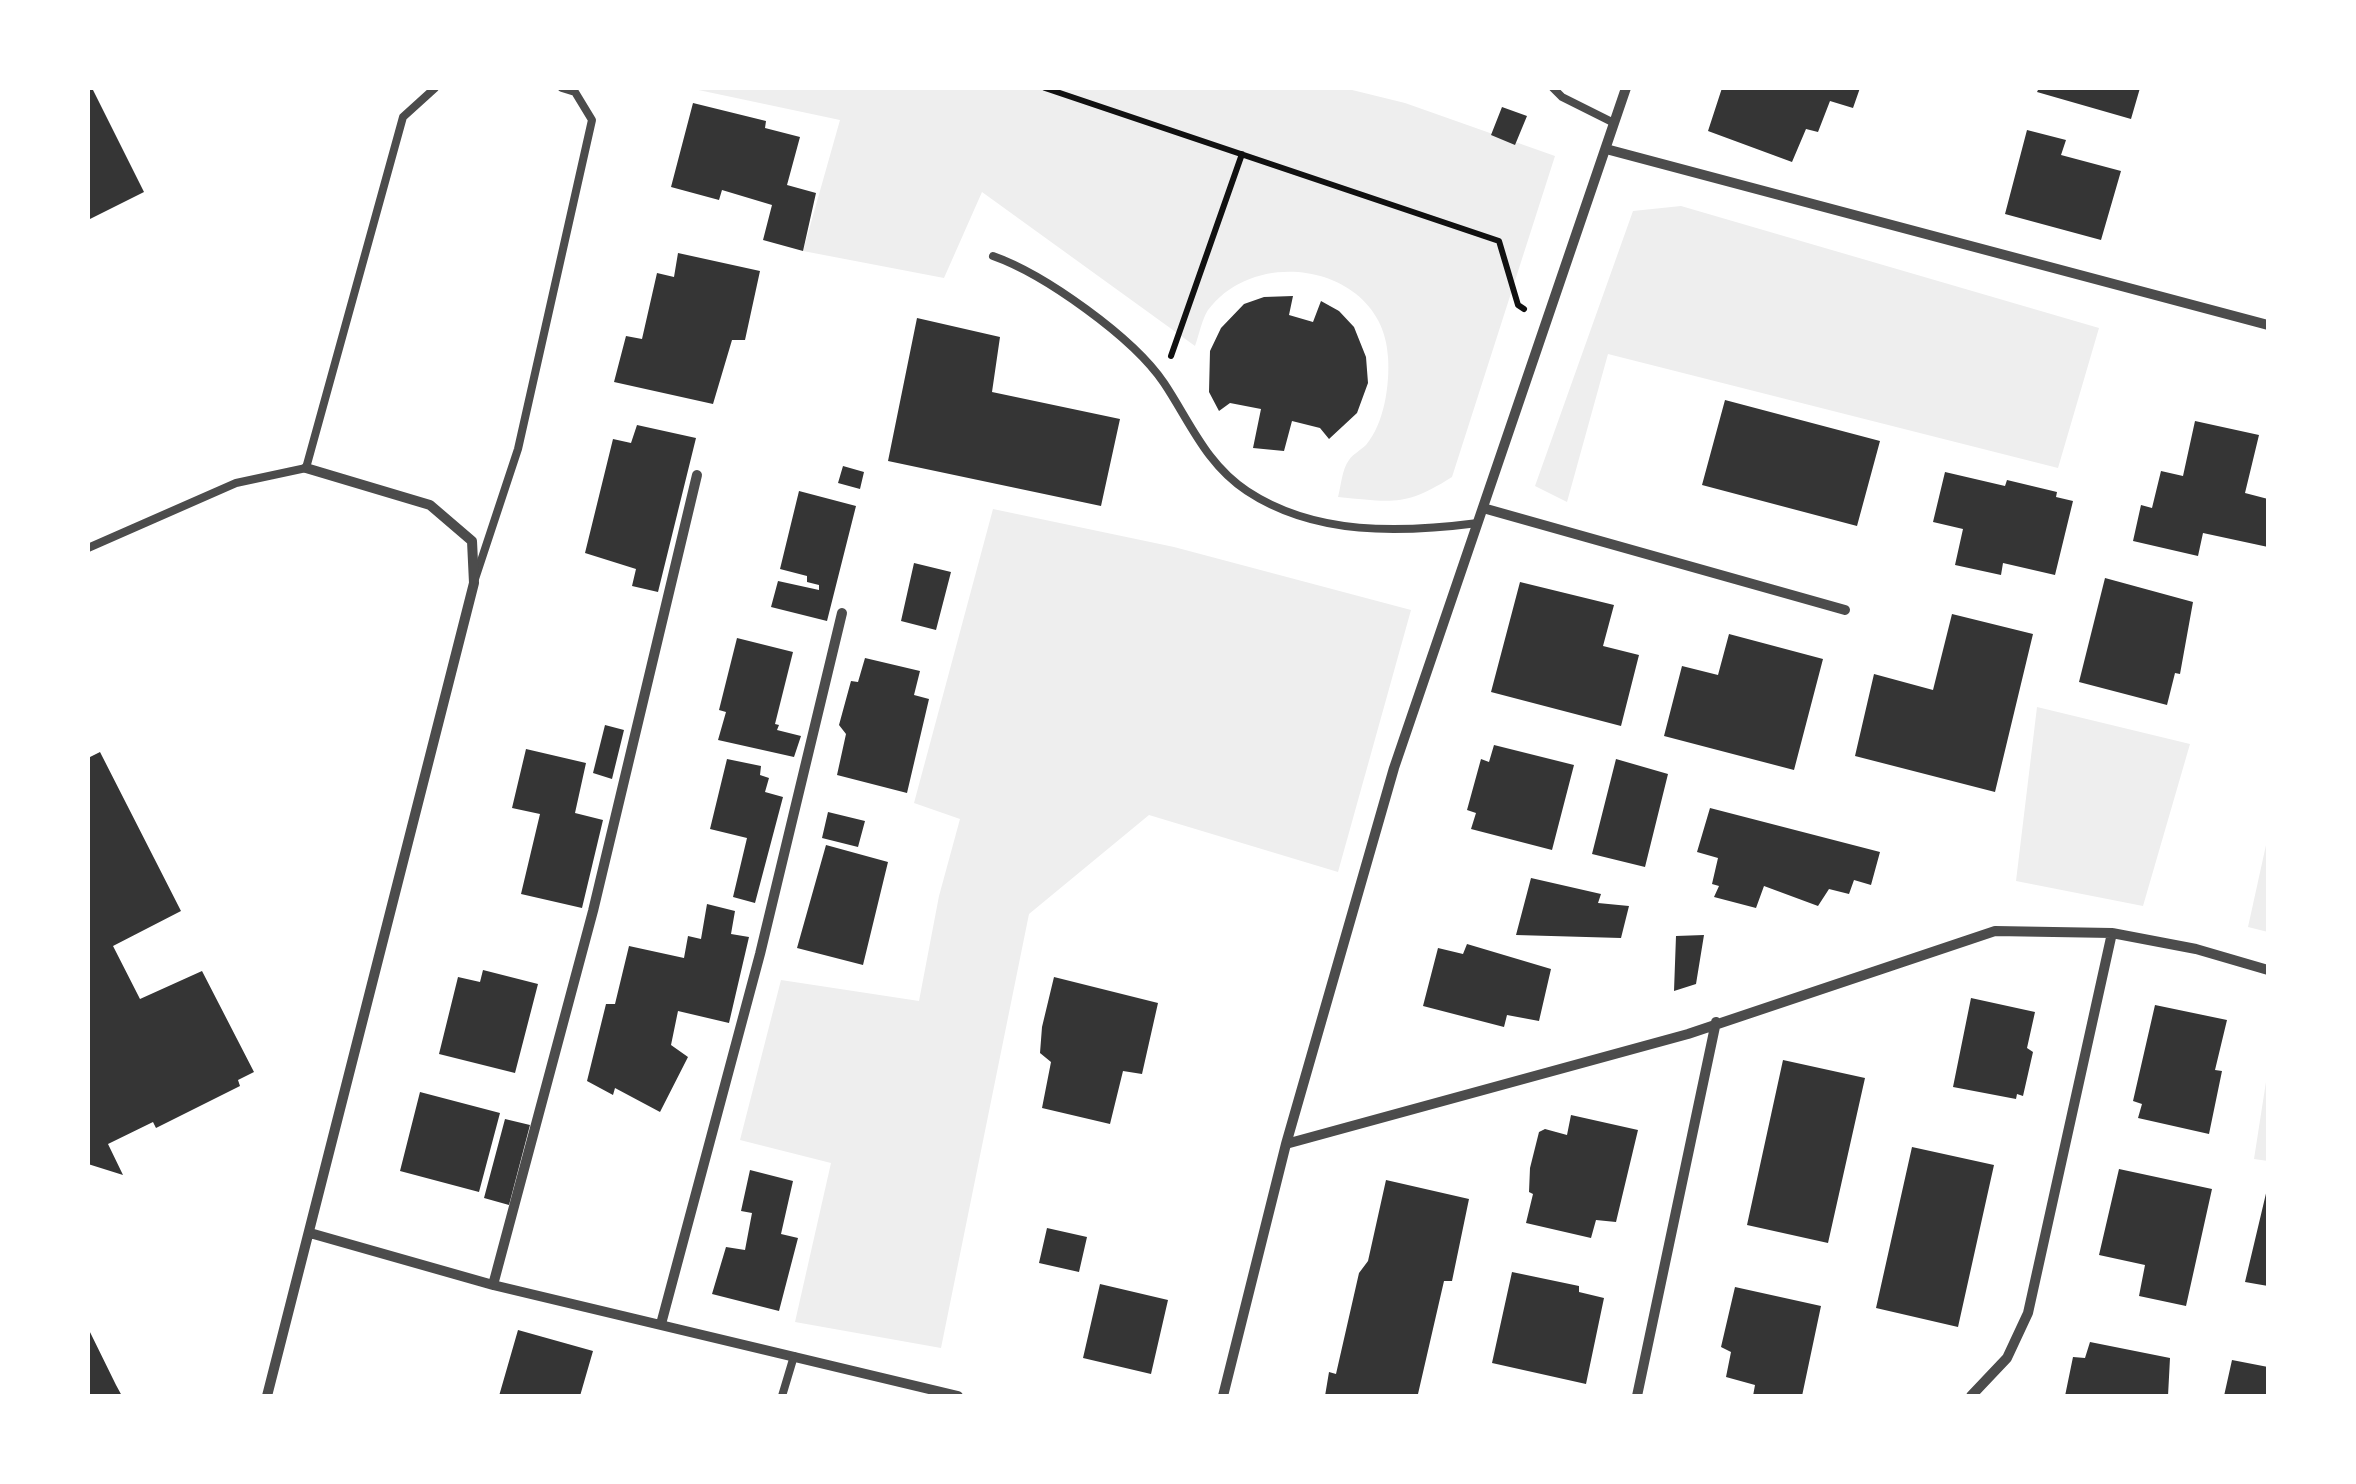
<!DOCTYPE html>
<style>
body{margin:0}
#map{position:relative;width:2356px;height:1484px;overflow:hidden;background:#fff;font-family:"Varela Round",sans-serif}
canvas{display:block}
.frame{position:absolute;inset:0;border:90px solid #fff;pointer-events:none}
</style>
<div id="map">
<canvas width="2356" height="1484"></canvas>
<div class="frame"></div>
</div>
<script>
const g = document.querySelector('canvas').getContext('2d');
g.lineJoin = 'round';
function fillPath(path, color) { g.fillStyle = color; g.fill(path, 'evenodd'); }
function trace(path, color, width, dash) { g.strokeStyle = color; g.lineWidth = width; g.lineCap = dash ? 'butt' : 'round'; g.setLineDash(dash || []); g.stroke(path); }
fillPath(new Path2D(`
 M 689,88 L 1344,88 L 1405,103 L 1555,156 L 1452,477 C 1405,507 1392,502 1338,497 C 1341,486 1342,469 1349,460 C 1353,454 1361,450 1366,445 C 1384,424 1390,385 1388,357 C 1384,267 1258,243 1208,310 C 1202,319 1199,335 1195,346 L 982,192 L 944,278 L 803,251 L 840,120 Z
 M 1681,206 L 2099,328 L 2058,468 L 1608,354 L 1567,502 L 1535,486 L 1633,211 Z
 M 993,509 L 1174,547 L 1411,610 L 1338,872 L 1149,815 L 1029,914 L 941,1348 L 795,1322 L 831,1163 L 740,1140 L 781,980 L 919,1001 L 939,896 L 960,819 L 914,803 Z
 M 2037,707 L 2190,744 L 2143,906 L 2016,881 Z
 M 2268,836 L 2268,932 L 2248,927 Z
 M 2268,1069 L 2268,1161 L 2254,1159 Z`), '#eee');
fillPath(new Path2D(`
 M 88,88 L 92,88 L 144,192 L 88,220 Z
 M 1722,88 L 1860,88 L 1853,108 L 1830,101 L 1818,132 L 1806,129 L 1792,162 L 1708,131 Z
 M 2039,88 L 2140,88 L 2131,119 L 2037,92 Z
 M 693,103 L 766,121 L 765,128 L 800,137 L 787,185 L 816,193 L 803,251 L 763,240 L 772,205 L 722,190 L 719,200 L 671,187 Z
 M 1502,107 L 1527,116 L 1515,145 L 1491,135 Z
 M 2027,130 L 2066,140 L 2061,155 L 2121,171 L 2101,240 L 2005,214 Z
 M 678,253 L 760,271 L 745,340 L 732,340 L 713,404 L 614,382 L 626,336 L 642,339 L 657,273 L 674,277 Z
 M 1293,296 L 1289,315 L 1313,322 L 1321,301 L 1339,311 L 1354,327 L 1366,357 L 1368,383 L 1357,413 L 1329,439 L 1320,428 L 1292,421 L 1284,451 L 1253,448 L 1261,409 L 1230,403 L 1219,411 L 1209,392 L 1210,351 L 1221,328 L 1244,304 L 1264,297 Z
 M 917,318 L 1000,337 L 992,392 L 1120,419 L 1101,506 L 888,461 Z
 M 1725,400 L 1880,441 L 1857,526 L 1702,485 Z
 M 2195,421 L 2259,435 L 2245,493 L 2268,499 L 2268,547 L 2203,533 L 2198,556 L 2133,541 L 2141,505 L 2152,508 L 2161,471 L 2183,476 Z
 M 637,425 L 696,438 L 658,592 L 632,586 L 636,569 L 585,553 L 613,439 L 631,443 Z
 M 843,466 L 864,472 L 860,489 L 838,483 Z
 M 1945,472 L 2005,486 L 2007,480 L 2057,492 L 2056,497 L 2073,501 L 2055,575 L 2003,563 L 2001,575 L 1955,565 L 1963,529 L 1933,522 Z
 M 799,491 L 856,506 L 827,621 L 771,607 L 778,581 L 819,590 L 819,585 L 807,582 L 807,576 L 780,569 Z
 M 914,563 L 951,572 L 936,630 L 901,621 Z
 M 2105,578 L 2193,602 L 2180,674 L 2175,673 L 2167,705 L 2079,682 Z
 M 1520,582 L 1614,605 L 1603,646 L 1639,655 L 1621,726 L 1491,692 Z
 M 1952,614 L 2033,634 L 1995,792 L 1855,756 L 1874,674 L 1933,690 Z
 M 1729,634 L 1823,659 L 1794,770 L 1664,736 L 1682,666 L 1718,675 Z
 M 737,638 L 793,652 L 775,724 L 779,725 L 777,730 L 801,736 L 794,757 L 718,740 L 726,712 L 719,710 Z
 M 865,658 L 920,671 L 914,695 L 929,699 L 907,793 L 837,775 L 846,734 L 839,725 L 851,681 L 858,682 Z
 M 605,725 L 624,730 L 612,779 L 593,773 Z
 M 1494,745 L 1574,765 L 1552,850 L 1471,829 L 1476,813 L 1467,810 L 1481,759 L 1489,762 Z
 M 526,749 L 586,763 L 575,813 L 603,820 L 582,908 L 521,894 L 540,814 L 512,808 Z
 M 100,752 L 181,911 L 113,946 L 140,999 L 202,971 L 254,1072 L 238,1080 L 240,1086 L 156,1128 L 153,1122 L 108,1144 L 123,1175 L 88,1164 L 88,758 Z
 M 727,759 L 761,766 L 760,775 L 769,778 L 765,792 L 783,797 L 755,903 L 733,897 L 747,838 L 710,829 Z
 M 1616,759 L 1668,774 L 1645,867 L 1592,854 Z
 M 1710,808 L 1880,852 L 1871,885 L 1854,880 L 1849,894 L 1829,889 L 1818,906 L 1764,886 L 1756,908 L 1714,897 L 1719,886 L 1712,884 L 1718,858 L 1697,852 Z
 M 828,812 L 865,821 L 858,847 L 822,838 Z
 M 826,845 L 888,862 L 863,965 L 797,948 Z
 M 1531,878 L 1601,894 L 1598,903 L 1629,906 L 1621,938 L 1516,935 Z
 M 707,904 L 735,911 L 731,934 L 749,937 L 729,1023 L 678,1011 L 671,1045 L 688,1057 L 660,1112 L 615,1088 L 613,1095 L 587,1081 L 606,1004 L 615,1004 L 629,946 L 684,958 L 688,936 L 701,939 Z
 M 1704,935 L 1696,984 L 1674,991 L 1676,936 Z
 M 1467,944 L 1551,969 L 1539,1021 L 1507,1015 L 1504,1027 L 1423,1006 L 1438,948 L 1463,954 Z
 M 483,970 L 538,984 L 515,1073 L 439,1054 L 458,977 L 480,982 Z
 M 1054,977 L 1158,1003 L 1142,1074 L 1123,1071 L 1110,1124 L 1042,1108 L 1051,1062 L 1040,1053 L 1042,1027 Z
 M 1971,998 L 2035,1012 L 2027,1048 L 2033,1052 L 2023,1096 L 2017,1094 L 2016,1099 L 1953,1087 Z
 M 2155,1005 L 2227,1020 L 2215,1070 L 2222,1071 L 2209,1134 L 2138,1118 L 2142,1104 L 2133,1101 Z
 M 1783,1060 L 1865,1078 L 1828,1243 L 1747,1225 Z
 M 420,1092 L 500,1113 L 479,1192 L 400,1171 Z
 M 1571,1115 L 1638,1130 L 1616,1222 L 1596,1220 L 1591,1238 L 1526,1223 L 1533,1194 L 1529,1192 L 1530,1168 L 1539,1132 L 1545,1129 L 1567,1135 Z
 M 505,1119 L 530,1125 L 509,1205 L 484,1198 Z
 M 1912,1147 L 1994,1165 L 1958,1327 L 1876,1308 Z
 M 2119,1169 L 2212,1189 L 2186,1306 L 2139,1296 L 2145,1265 L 2099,1255 Z
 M 750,1170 L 793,1181 L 781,1234 L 798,1238 L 779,1311 L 712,1294 L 726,1247 L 745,1250 L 752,1213 L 741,1211 Z
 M 1386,1180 L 1469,1199 L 1452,1281 L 1444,1281 L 1418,1394 L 1325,1396 L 1329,1372 L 1336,1374 L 1359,1273 L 1368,1261 Z
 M 2268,1185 L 2268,1286 L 2245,1282 Z
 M 1047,1228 L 1087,1237 L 1079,1272 L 1039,1263 Z
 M 1512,1272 L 1579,1286 L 1579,1292 L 1604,1298 L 1586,1384 L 1492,1363 Z
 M 1100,1284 L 1168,1300 L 1151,1374 L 1083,1358 Z
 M 1735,1287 L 1821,1306 L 1802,1396 L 1753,1396 L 1755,1385 L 1726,1377 L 1731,1352 L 1721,1347 Z
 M 88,1328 L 116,1385 L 122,1396 L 88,1396 Z
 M 518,1330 L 593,1351 L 580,1396 L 499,1396 Z
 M 2090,1342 L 2170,1358 L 2168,1396 L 2065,1396 L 2073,1357 L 2085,1358 Z
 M 2232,1360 L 2268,1367 L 2268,1396 L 2224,1396 Z`), '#353535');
trace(new Path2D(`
 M 1045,88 L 1499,241 L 1518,305 L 1524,309
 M 1171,356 L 1242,154`), '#111', 6);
trace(new Path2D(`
 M 1553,88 L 1562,97 L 1614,123
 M 993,256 C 1044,274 1133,337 1164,383 C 1190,422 1206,464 1247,491 C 1315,536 1401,533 1478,523
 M 88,548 L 236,483 L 306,468 L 403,117 L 435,88
 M 475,579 L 518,449 L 592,120 L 575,92 L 562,88
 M 782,1396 L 794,1356`), '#4c4c4c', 8);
trace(new Path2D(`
 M 1606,149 L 2268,325
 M 1483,508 L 1845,610
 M 1286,1144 L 1688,1034 L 1995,931 L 2112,933 L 2196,949 L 2268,970
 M 310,1233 L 493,1285 L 958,1396
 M 493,1285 L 593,911 L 697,475
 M 661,1324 L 760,954 L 842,613
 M 267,1396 L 474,583 L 472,541 L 430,505 L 306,468
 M 1223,1396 L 1286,1144 L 1394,768 L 1626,88
 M 1637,1396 L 1716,1022
 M 1971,1396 L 2007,1358 L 2028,1313 L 2112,933`), '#4c4c4c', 10);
</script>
